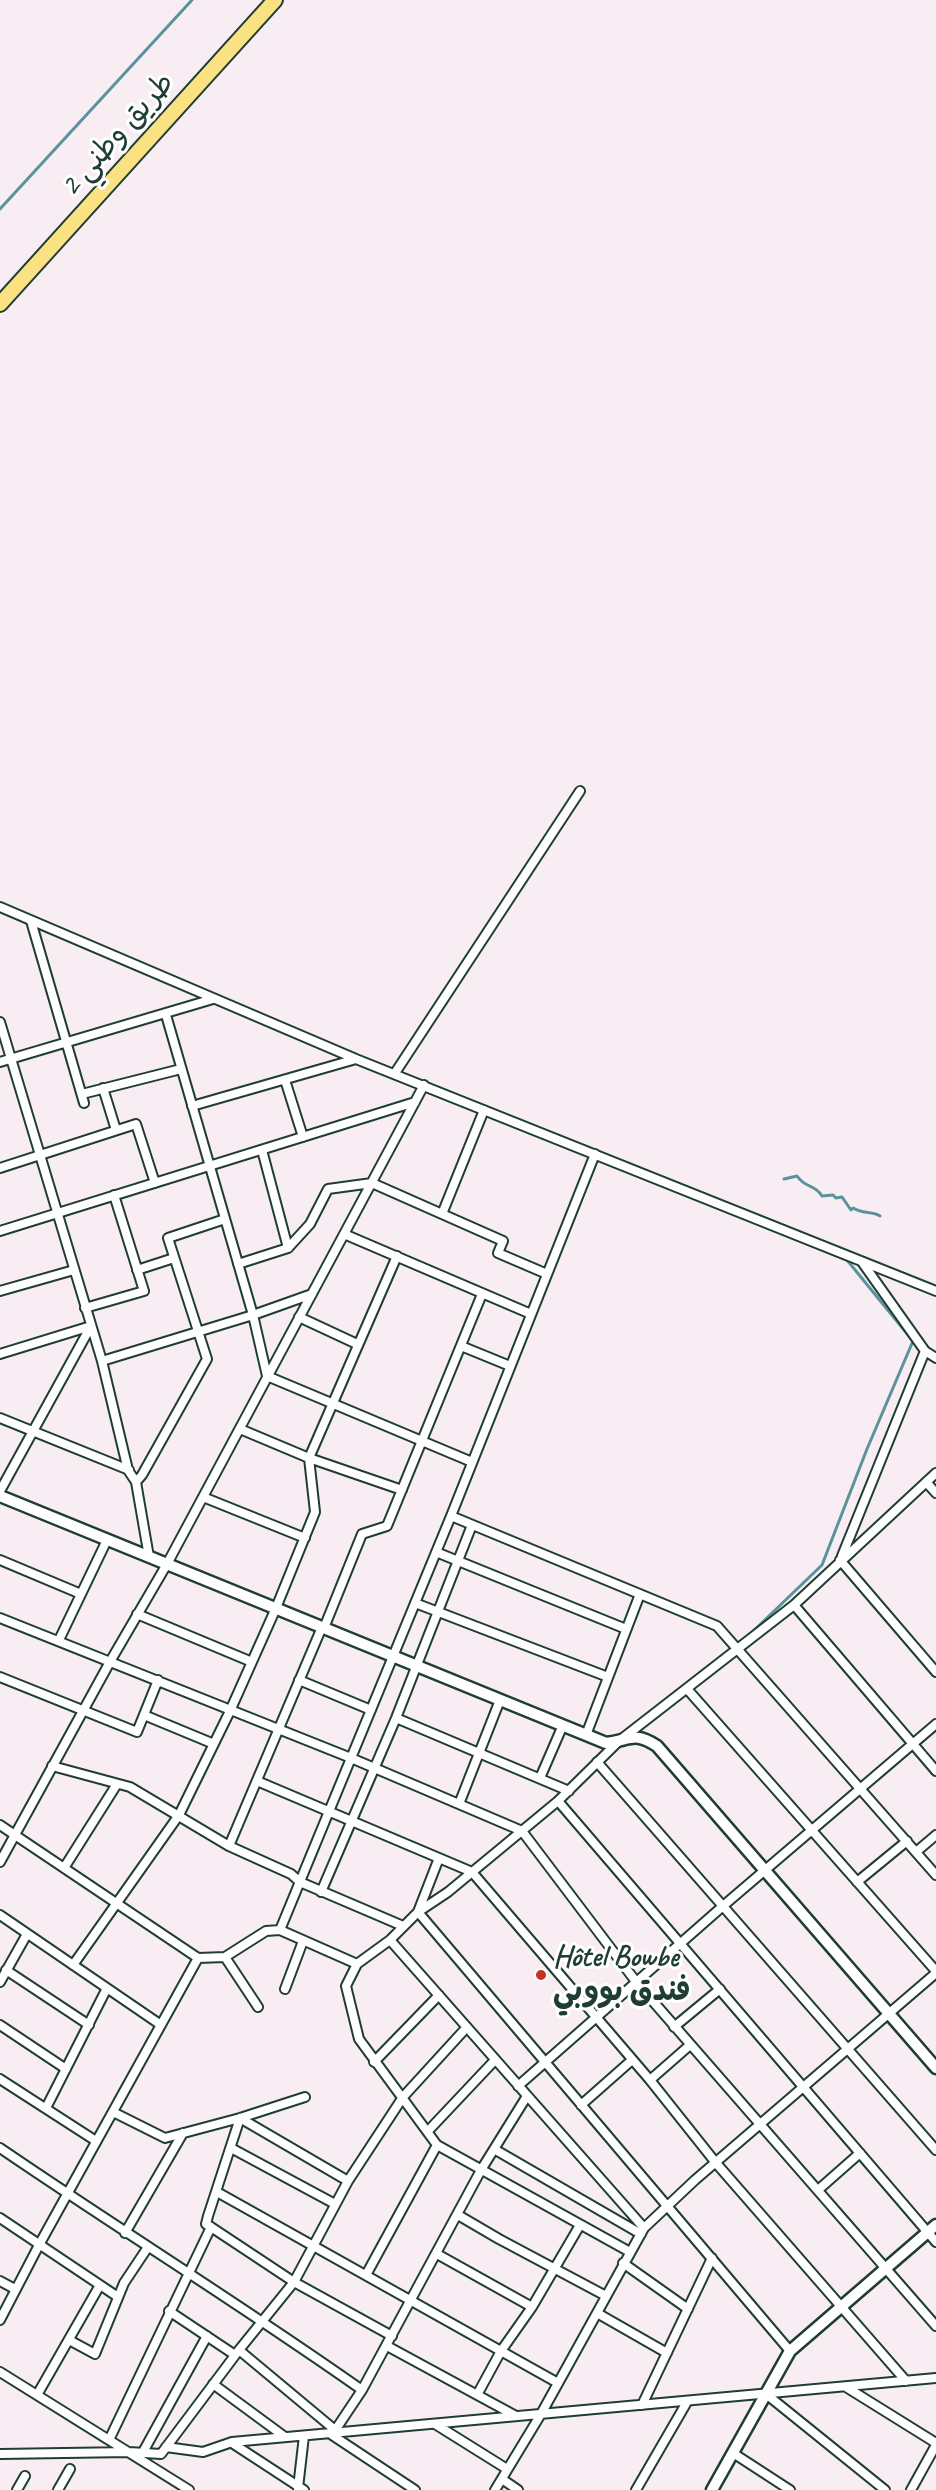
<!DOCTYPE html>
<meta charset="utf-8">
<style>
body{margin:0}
canvas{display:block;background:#f8edf2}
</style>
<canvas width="936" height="2490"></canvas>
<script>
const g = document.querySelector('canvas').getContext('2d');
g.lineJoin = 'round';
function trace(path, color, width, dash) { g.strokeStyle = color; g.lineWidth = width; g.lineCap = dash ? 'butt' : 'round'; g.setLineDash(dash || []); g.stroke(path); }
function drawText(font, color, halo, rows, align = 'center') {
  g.font = font + ' Caveat,"Playpen Sans Arabic",sans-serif'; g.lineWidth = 6; g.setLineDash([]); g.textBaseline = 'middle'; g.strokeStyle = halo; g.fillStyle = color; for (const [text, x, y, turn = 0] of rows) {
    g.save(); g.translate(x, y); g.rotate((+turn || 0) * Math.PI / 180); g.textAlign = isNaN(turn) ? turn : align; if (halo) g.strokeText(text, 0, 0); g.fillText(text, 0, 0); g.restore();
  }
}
trace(new Path2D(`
 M 0,209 L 192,0
 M 784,1179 L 797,1176 C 806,1189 815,1184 822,1196 L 833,1195 L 836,1198 L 842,1197 L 851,1210 L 853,1208 C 862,1214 873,1211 880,1216
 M 746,1638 L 822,1565 L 867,1449 L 913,1341 L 847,1260 L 766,1227`), '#5a939c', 3);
const street = new Path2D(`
 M 0,907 L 356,1059 L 936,1291
 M 31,921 L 84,1103
 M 166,1015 L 253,1315 L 267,1376 L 472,1462
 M 0,1022 L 102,1361 L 128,1470 L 136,1482 L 149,1557
 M 0,1062 L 213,999
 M 395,1073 L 580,791
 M 285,1080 L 303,1137
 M 103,1088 L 116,1130
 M 82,1094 L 181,1069
 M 192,1106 L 356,1059
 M 262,1150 L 288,1248
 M 0,1168 L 136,1124 L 155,1183
 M 442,1214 L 484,1110
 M 0,1231 L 415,1102
 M 344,1234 L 531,1314
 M 862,1262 L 925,1351 L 936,1358
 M 238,1264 L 288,1248 L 310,1224 L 328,1189 L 372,1183 L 503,1241 L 498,1253 L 547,1274
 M 137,1270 L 174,1258
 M 0,1291 L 74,1270
 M 85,1308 L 144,1291 L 114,1195
 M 299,1317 L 357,1344
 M 461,1346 L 510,1366
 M 0,1354 L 91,1326
 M 102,1361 L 253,1315 L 312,1294
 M 0,1418 L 129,1470
 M 240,1429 L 309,1458 L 402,1490
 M 136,1482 L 142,1475 L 207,1359 L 168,1238 L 225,1219
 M 926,1482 L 936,1493
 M 0,1491 L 91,1326
 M 203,1497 L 305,1538
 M 451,1516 L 717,1626 L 936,1875
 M 436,1552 L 626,1629
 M 842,1556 L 925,1351
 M 0,1560 L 81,1594
 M 840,1560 L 936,1672
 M 415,1603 L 608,1677
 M 794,1605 L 936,1771
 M 137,1614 L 252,1662
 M 0,1618 L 351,1758 L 522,1831 L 637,1983 L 936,2326
 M 324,1628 L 362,1534 L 387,1526 L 482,1294
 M 59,1640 L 107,1540
 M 0,1677 L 137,1732 L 158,1680
 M 299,1680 L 371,1710
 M 688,1690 L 936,1971
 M 144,1715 L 214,1744
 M 396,1718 L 569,1791
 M 586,1735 L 640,1594
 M 597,1762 L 936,2150
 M 52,1766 L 130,1787 L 229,1846 L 291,1874 L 300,1882 L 403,1926
 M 540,1778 L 563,1725
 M 257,1781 L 472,1872 L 650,2080 L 716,2163 L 906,2381
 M 558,1801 L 936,2242
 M 459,1804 L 500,1700
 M 0,1825 L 198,1958 L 225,1957 L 266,1931 L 280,1930 L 357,1964
 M 229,1846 L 322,1627
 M 916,1852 L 936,1835
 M 439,1858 L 418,1912 L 790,2351
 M 0,1862 L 111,1660 L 167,1564 L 424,1085
 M 64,1868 L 117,1784
 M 857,1882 L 907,1841
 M 321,1892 L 396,1718 L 472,1525
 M 0,1915 L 161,2025
 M 280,1930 L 451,1516 L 595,1154
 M 390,1940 L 644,2228
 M 225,1957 L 258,2007
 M 73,1965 L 179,1815 L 230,1711 L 276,1608 L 315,1512 L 309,1458 L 397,1256
 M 6,1970 L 89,2025
 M 0,1982 L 27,1934
 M 285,1989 L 303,1941
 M 0,2025 L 66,2069
 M 674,2027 L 720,1989
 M 374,2062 L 439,1995
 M 0,2079 L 96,2141
 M 650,2080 L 690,2045
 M 518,2086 L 723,1906 L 936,1724
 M 581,2105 L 632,2060
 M 46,2108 L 107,1988
 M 113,2112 L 165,2138 L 240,2118 L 305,2097
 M 240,2118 L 348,2181
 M 428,2131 L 495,2060
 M 0,2148 C 120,2230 243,2306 362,2390
 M 231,2148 L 335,2204
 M 494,2149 L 641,2234
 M 818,2190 L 860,2153
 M 217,2192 L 558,2383
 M 458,2215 L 499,2239 L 606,2296
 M 0,2218 L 118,2297
 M 211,2227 L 294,2282 L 392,2336
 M 125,2233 L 183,2133
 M 630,2252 L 437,2145 L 359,2039 L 346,1986 L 357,1964 L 390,1940 L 418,1912 L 448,1892 L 558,1801 L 619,1741 L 794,1605 L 936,1473
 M 437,2254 L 532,2307
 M 623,2263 L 688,2309
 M 366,2275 L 437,2145
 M 0,2281 L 15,2289
 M 169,2311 L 235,2355
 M 597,2313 L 667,2353
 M 0,2320 L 39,2245 L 198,1958
 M 69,2340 L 95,2354 L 124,2283 L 148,2247
 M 387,2346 L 516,2416
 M 239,2350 L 335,2430
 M 0,2372 L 189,2490
 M 213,2384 L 285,2437
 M 846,2387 L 936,2443
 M 766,2394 L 885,2490
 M 37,2395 L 100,2285
 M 477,2395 L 501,2351 L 532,2307 L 580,2225
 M 642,2405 L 712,2258
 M 435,2424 L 507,2469
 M 109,2440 L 211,2227 L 206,2224 L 208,2216 L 240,2118
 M 232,2443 L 304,2490
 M 166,2447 L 203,2452 L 232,2442 L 936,2378
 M 143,2452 L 207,2336
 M 733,2453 L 790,2490
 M 0,2454 L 129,2452 L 161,2454 L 239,2350 L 294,2282 L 348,2181 L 403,2097 L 467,2027
 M 502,2479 L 518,2490
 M 298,2488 L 304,2436
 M 17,2490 L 25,2476
 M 58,2490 L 70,2469
 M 415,2490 L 332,2435 L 362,2390 L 481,2170 L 527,2096
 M 495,2490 L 541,2414 L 644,2228 L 695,2180 L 936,1973
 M 636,2490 L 687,2402
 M 911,2490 L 936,2445`);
const secondary = new Path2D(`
 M 0,1496 L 606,1743 C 631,1740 634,1731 657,1746 L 936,2068
 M 712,2490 L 790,2351 L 936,2225`);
const highway = new Path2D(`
 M 0,304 L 275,0`);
trace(street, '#1f3d34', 12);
trace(secondary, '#1f3d34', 15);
trace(highway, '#1f3d34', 18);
trace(street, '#fff', 8);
trace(secondary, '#fff', 10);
trace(highway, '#fae181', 14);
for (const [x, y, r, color] of [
 [541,1975,6,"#c8321e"]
]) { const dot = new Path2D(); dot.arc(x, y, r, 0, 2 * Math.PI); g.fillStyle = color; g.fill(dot); trace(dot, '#fff', 2); }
drawText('30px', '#1f3d34', '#fff', [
 ["طريق وطني 2",118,135,-48]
]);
drawText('bold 30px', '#1f3d34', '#fff', [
 ["Hôtel Bowbe",553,1958],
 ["فندق بووبي",553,1992]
], 'left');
</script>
